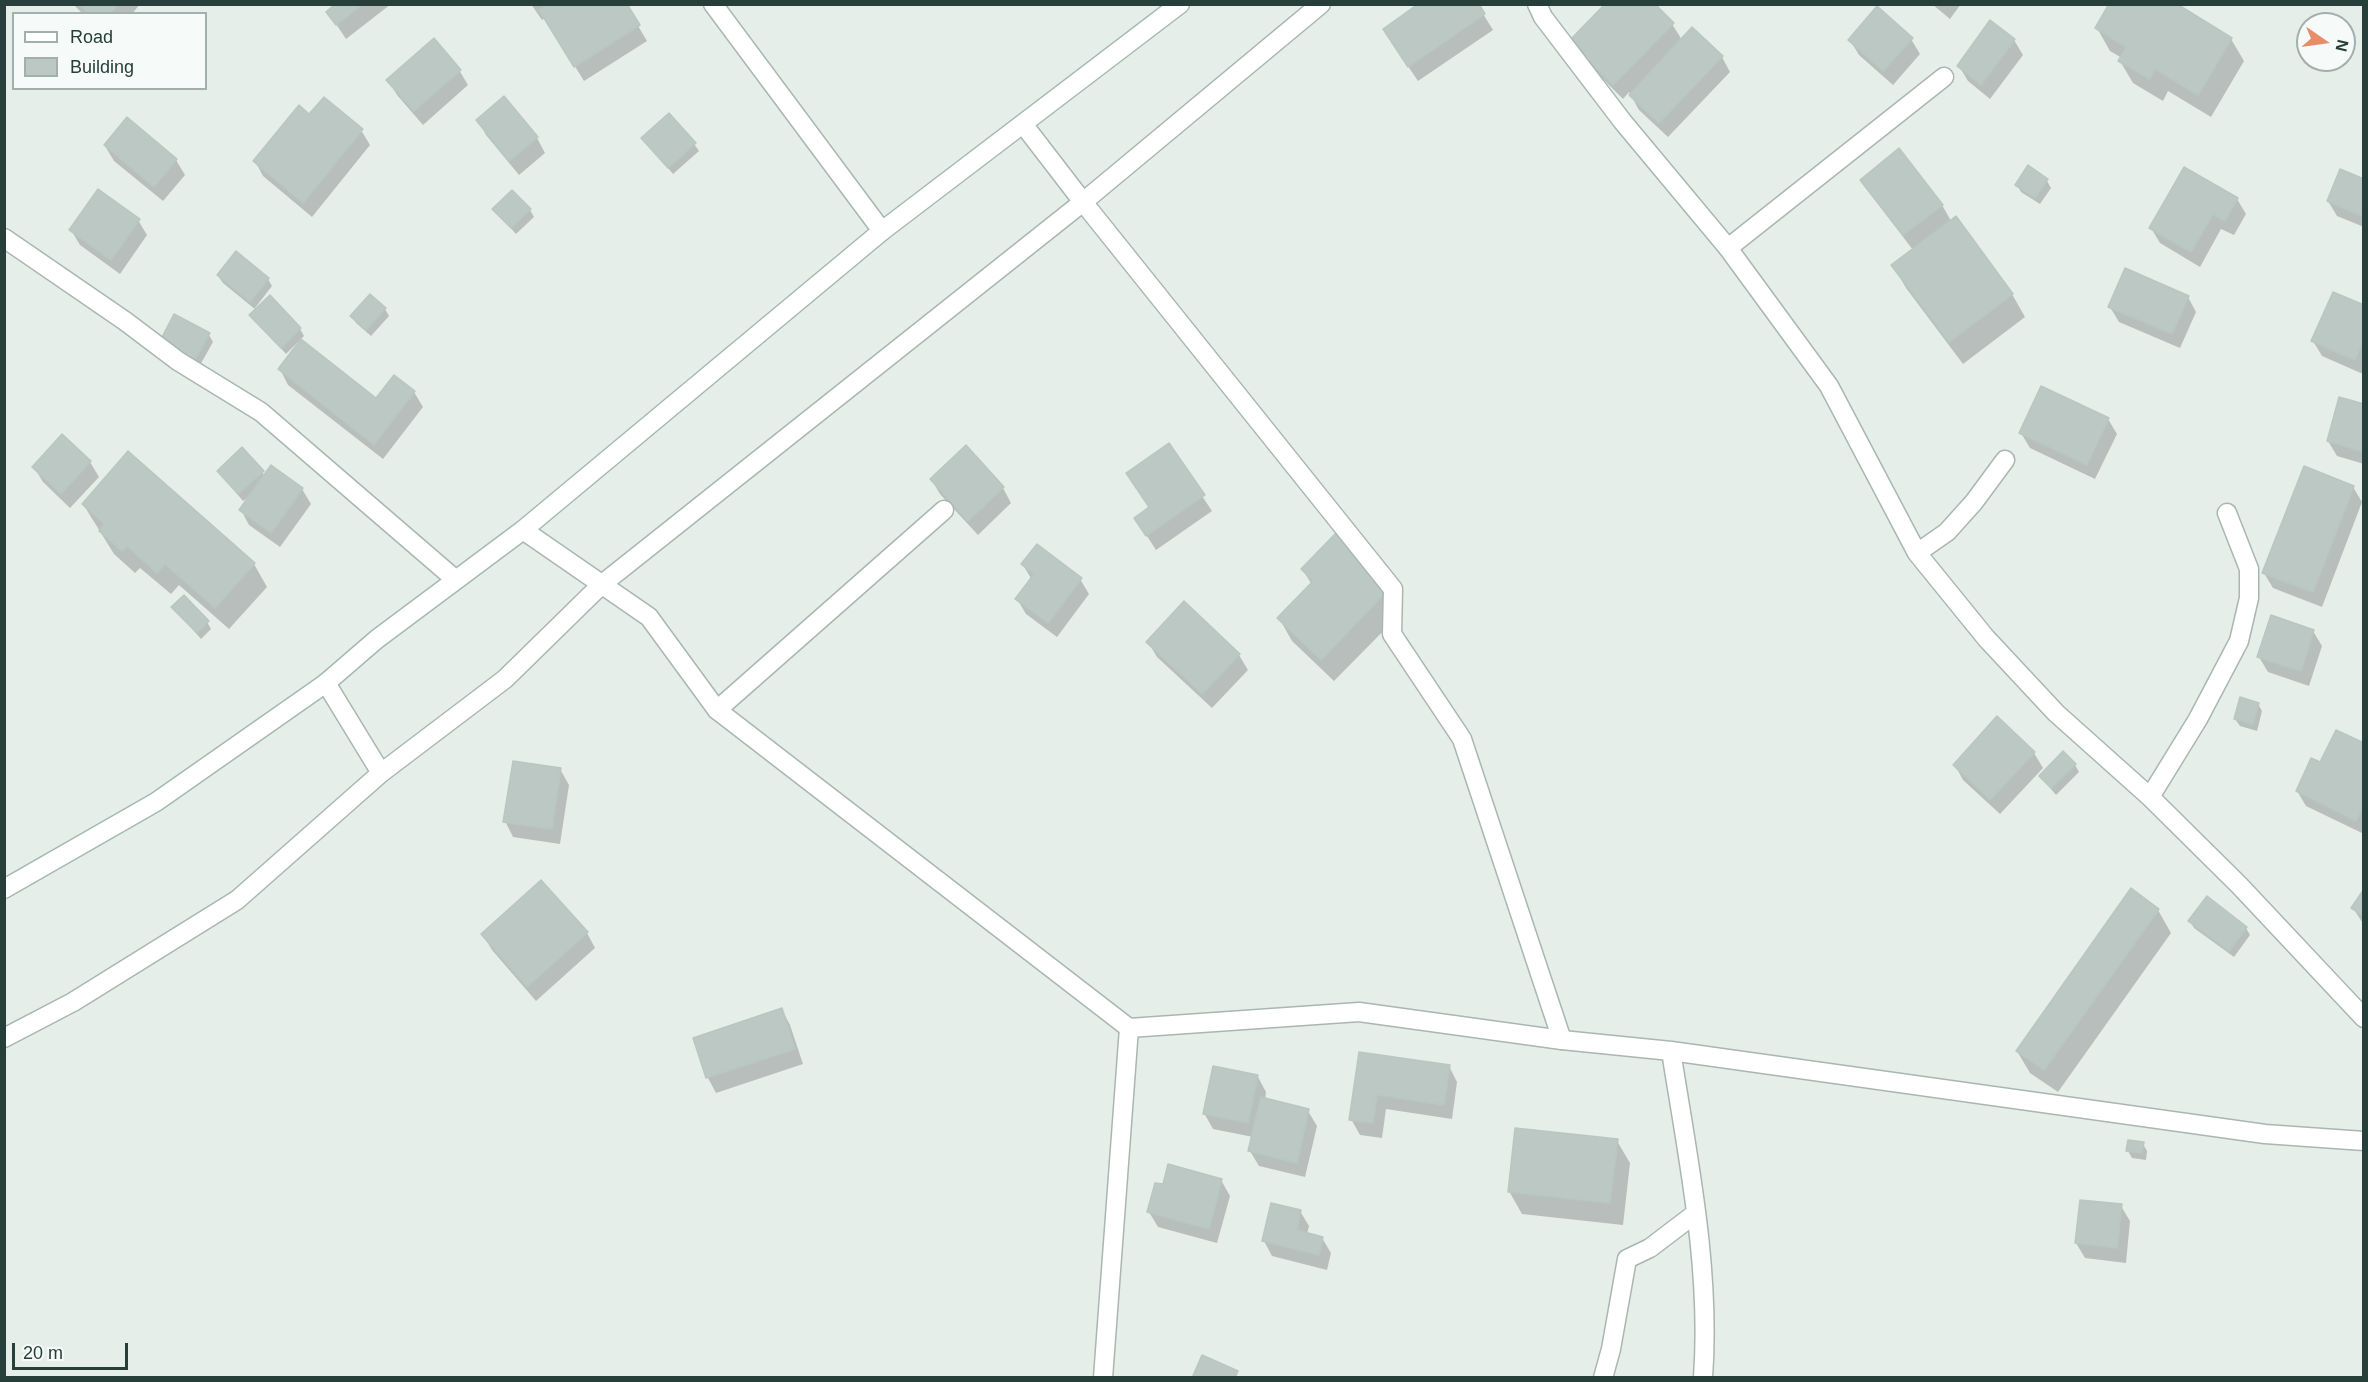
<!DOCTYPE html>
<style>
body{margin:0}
#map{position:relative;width:2368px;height:1382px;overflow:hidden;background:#e6eeea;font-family:Helvetica,sans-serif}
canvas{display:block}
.frame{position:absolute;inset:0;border:6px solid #263f39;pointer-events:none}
.legend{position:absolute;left:12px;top:12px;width:195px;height:78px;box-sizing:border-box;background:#f6faf8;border:2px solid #a3afac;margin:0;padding:8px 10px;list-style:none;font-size:18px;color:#263f39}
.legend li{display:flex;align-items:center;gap:12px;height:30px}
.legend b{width:30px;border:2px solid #a3afac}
.north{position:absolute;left:2296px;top:12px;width:60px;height:60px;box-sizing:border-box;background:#f6faf8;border:2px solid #a3afac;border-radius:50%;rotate:103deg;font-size:16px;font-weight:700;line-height:24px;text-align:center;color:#263f39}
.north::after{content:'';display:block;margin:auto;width:21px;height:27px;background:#e88d6a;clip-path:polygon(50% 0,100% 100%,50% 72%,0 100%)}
.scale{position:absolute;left:12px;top:1343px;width:116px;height:27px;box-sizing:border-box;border:3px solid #263f39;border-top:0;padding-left:8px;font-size:18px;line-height:21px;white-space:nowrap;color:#263f39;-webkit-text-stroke:4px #f6faf8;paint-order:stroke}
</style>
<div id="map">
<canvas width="2368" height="1382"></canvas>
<div class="frame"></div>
<ul class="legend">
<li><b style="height:8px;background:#fff"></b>Road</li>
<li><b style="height:16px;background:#bbc8c3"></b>Building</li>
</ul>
<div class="north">N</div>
<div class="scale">20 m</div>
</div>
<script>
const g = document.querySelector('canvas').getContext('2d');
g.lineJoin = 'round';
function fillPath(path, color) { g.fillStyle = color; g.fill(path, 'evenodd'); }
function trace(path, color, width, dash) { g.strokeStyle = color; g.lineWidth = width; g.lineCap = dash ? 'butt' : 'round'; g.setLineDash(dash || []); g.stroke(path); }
fillPath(new Path2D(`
 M 73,4 L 140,4 L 132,14 L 83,14 Z
 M 334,4 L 391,4 L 346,39 L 328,12 L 335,6 Z
 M 531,4 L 625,4 L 647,41 L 584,81 L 545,18 L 542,20 Z
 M 1477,4 L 1493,30 L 1418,81 L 1393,44 Z
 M 1932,4 L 1961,4 L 1950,19 Z
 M 1672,24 L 1682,40 L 1722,57 L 1730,72 L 1668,137 L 1639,110 L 1629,92 L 1623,99 L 1580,56 Z
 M 2097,28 L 2231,39 L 2244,61 L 2211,117 L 2168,91 L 2163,101 L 2133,83 L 2120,61 L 2122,58 L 2110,51 Z
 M 1911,39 L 1920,54 L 1893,85 L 1859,55 L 1850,40 Z
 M 2014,40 L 2023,55 L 1990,99 L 1968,81 L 1959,66 Z
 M 459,70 L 468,85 L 423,125 L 397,95 L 388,80 Z
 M 310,116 L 361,130 L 370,145 L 312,217 L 263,176 L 255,161 Z
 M 478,120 L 537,138 L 545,153 L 519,175 L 486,135 Z
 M 643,139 L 694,144 L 699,151 L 673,174 Z
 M 105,146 L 176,160 L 185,175 L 163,201 L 114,161 Z
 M 2028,167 L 2047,181 L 2051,188 L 2040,204 L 2021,192 L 2017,185 Z
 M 1862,180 L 1942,205 L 1951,221 L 2012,294 L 2025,317 L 1963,364 L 1906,288 L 1893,265 L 1913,250 L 1871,195 Z
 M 2364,181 L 2364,227 L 2337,216 L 2328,201 Z
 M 2237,199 L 2246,214 L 2234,235 L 2221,229 L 2200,267 L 2160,243 L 2151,228 Z
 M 494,209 L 530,210 L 534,217 L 516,234 Z
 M 138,220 L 147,235 L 120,274 L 80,245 L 71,230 Z
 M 236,253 L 268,279 L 272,286 L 255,308 L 256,310 L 223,283 L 218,276 Z
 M 2188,297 L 2196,312 L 2180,348 L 2119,322 L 2110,307 Z
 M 2364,307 L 2364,373 L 2363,374 L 2322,356 L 2313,341 Z
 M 385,309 L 389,316 L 371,336 L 356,323 L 352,316 Z
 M 251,315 L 300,329 L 304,336 L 286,354 Z
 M 209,335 L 213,342 L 199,367 L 165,349 Z
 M 280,369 L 377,400 L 414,392 L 423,407 L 383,459 L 288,385 Z
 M 2364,406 L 2364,464 L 2337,456 L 2328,441 Z
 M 2108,419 L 2117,434 L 2095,479 L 2030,448 L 2021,433 Z
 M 62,436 L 90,462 L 99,477 L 70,508 L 43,482 L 34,467 Z
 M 1169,446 L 1212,511 L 1156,550 L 1145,533 Z
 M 219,472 L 262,472 L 265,476 L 302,489 L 311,504 L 280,547 L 249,525 L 241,510 L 252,494 L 243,501 Z
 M 931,479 L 1003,488 L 1011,503 L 978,535 L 940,494 Z
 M 2353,487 L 2362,502 L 2322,607 L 2273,588 L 2264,573 Z
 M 83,504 L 254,564 L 267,587 L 229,629 L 179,585 L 171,594 L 140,568 L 135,573 L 114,554 Z
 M 1023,565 L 1080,579 L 1089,594 L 1057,637 L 1026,614 L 1017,599 L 1032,580 Z
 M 1303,570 L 1390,588 L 1403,611 L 1334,681 L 1292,641 L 1279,618 L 1312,585 Z
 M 1185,604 L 1239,655 L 1248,670 L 1212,708 L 1157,657 L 1148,642 Z
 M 173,607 L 207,622 L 211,629 L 201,639 Z
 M 2313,631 L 2322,646 L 2309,686 L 2268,672 L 2259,657 Z
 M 2258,704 L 2262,711 L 2257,731 L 2240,726 L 2235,719 Z
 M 2364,745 L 2364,834 L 2306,806 L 2297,791 L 2321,764 Z
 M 2034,753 L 2043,768 L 2000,814 L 1963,780 L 1955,765 Z
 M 2075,765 L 2079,772 L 2056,795 L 2040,776 Z
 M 560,769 L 569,785 L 560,844 L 513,837 L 505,821 Z
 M 2364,892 L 2364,925 L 2353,908 Z
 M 2158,910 L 2171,933 L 2058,1092 L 2030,1073 L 2017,1051 Z
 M 2190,921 L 2246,928 L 2250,935 L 2234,957 L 2194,928 Z
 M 587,933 L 595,948 L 536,1001 L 492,950 L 483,935 Z
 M 782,1010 L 790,1025 L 803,1064 L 716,1093 L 708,1078 L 695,1039 Z
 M 1360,1054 L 1449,1066 L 1457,1082 L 1452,1119 L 1386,1109 L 1382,1138 L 1360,1135 L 1351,1119 Z
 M 1258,1077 L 1266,1092 L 1265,1100 L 1308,1111 L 1317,1126 L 1305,1177 L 1259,1166 L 1250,1151 L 1253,1137 L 1213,1129 L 1204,1113 Z
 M 1617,1141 L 1630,1163 L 1623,1225 L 1522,1214 L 1509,1191 Z
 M 2143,1144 L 2147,1151 L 2146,1160 L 2132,1158 L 2128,1151 Z
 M 1221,1180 L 1230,1196 L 1217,1243 L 1158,1227 L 1149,1212 Z
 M 2121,1206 L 2130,1221 L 2126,1263 L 2085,1258 L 2076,1243 Z
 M 1300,1211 L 1309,1226 L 1307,1234 L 1322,1238 L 1331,1253 L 1327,1270 L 1272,1256 L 1264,1241 Z`), '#0003');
const building = new Path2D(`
 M 79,4 L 118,4 L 110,14 L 89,14 Z
 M 335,4 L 363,4 L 336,25 L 326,12 Z
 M 548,4 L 627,4 L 640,25 L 574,67 L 539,10 Z
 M 1418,4 L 1479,4 L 1485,14 L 1408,67 L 1383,29 Z
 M 1605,4 L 1655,4 L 1674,23 L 1613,85 L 1569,41 Z
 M 2109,4 L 2177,4 L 2232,38 L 2198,95 L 2155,69 L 2150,79 L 2118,61 L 2126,47 L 2095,28 Z
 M 1877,6 L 1913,38 L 1883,71 L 1848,40 Z
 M 1990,20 L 2015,39 L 1981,85 L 1957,66 Z
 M 1692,27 L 1723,56 L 1659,123 L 1629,95 Z
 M 434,38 L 461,70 L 414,111 L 386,80 Z
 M 504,96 L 538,137 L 509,161 L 476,120 Z
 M 324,97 L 363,129 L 303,203 L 253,161 L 299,105 L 309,114 Z
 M 669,113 L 696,143 L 668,168 L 641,138 Z
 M 127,117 L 177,159 L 154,187 L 104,145 Z
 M 1899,148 L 1943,205 L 1903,235 L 1860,180 Z
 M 2028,165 L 2048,179 L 2035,198 L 2015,185 Z
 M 2184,167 L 2238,198 L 2225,221 L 2213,214 L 2191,252 L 2149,228 Z
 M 2340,169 L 2364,179 L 2364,217 L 2327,201 Z
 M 98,189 L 140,219 L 111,260 L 69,230 Z
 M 512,190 L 531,209 L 511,228 L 492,209 Z
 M 1956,216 L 2013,294 L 1949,342 L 1891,265 Z
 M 236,251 L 269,278 L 250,302 L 217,275 Z
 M 2125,268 L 2189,296 L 2172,334 L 2108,307 Z
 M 2333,292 L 2364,305 L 2364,339 L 2355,360 L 2311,341 Z
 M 370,294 L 386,308 L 366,330 L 350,316 Z
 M 270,295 L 301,328 L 281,348 L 249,315 Z
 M 174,314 L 210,333 L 195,360 L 160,341 Z
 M 301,339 L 376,398 L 394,375 L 415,391 L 374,445 L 278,369 Z
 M 2041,386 L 2109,418 L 2087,465 L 2019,433 Z
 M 2339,397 L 2364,404 L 2364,452 L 2327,441 Z
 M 62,434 L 91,461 L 61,494 L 32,467 Z
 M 1169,443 L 1205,495 L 1146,536 L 1134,518 L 1149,507 L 1126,473 Z
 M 966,445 L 1004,487 L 968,521 L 930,479 Z
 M 242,447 L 264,471 L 238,494 L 217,471 Z
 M 128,451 L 255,563 L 215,608 L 165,564 L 157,573 L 127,546 L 122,551 L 99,531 L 104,524 L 82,504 Z
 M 271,465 L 303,488 L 271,533 L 239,510 Z
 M 2304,466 L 2354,486 L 2313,592 L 2262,573 Z
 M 1336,533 L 1391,587 L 1321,660 L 1277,618 L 1313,581 L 1301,569 Z
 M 1037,544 L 1082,578 L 1048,623 L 1015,599 L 1034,574 L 1021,564 Z
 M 184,595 L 209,621 L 197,633 L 171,607 Z
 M 1184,601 L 1240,654 L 1202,694 L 1146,642 Z
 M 2271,615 L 2314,630 L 2301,671 L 2257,657 Z
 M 2240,697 L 2259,703 L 2253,724 L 2234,719 Z
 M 1997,716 L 2035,752 L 1990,800 L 1953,765 Z
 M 2336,730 L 2364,743 L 2364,805 L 2356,821 L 2296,791 L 2311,758 L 2320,762 Z
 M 2063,751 L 2076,764 L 2051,788 L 2039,776 Z
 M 513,761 L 561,768 L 552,829 L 503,822 Z
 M 541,880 L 588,932 L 527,987 L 481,934 Z
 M 2131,888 L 2159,909 L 2044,1070 L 2016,1051 Z
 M 2364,889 L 2364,916 L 2351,908 Z
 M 2207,896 L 2247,927 L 2229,951 L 2188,921 Z
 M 782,1008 L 795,1049 L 706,1078 L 693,1038 Z
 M 1359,1052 L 1450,1065 L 1444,1105 L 1377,1095 L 1373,1123 L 1349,1120 Z
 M 1213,1066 L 1258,1075 L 1248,1123 L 1203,1114 Z
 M 1261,1097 L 1309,1109 L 1297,1163 L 1248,1151 Z
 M 1515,1128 L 1618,1139 L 1610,1203 L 1508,1192 Z
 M 2128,1140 L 2144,1142 L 2142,1153 L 2126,1151 Z
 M 1168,1164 L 1222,1179 L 1209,1229 L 1147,1212 L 1155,1183 L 1163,1184 Z
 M 2080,1200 L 2122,1204 L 2117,1248 L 2075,1243 Z
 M 1271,1203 L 1301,1210 L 1297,1230 L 1323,1237 L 1319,1255 L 1262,1241 Z
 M 1202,1355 L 1238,1371 L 1235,1378 L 1192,1378 Z`);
fillPath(building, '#bbc8c3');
trace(building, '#b8c7c1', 1.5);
const service = new Path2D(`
 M 1083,202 L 1393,589 L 1392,634 L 1462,739 L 1562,1040
 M 1728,248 L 1944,77
 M 717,710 L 944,510`);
const minor = new Path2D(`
 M 713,4 L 882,231
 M 1537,4 L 1543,17 L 1623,122 L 1728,248 L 1829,386 L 1917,553 L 1986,638 L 2056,713 L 2150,797 L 2239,885 L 2364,1018
 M 1023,124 L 1083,202
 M 4,238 L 125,321 L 178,361 L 261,412 L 456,580
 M 523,530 L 649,617 L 717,710 L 1129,1028 L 1103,1378
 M 1917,553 L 1947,532 L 1974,502 L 2005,460
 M 326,683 L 381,773
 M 2150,797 L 2198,719 L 2239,641 L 2249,598 L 2249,569 L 2227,513
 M 1129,1028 L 1359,1012 L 1562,1040 L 1671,1051 L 2265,1134 L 2364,1141
 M 4,1038 L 73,1002 L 237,900 L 381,773 L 505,679 L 601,585 L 1083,202 L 1321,4
 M 1671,1051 C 1688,1159 1711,1268 1703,1378
 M 1603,1378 L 1611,1349 L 1627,1259 L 1650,1248 L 1696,1213`);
const secondary = new Path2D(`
 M 4,889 L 156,802 L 326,683 L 377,639 L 523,530 L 882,231 L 1180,4`);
trace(service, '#a9b6b1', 21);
trace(minor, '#a9b6b1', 21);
trace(secondary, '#a5b9b2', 21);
trace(service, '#fff', 18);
trace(minor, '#fff', 18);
trace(secondary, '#fff', 18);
</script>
